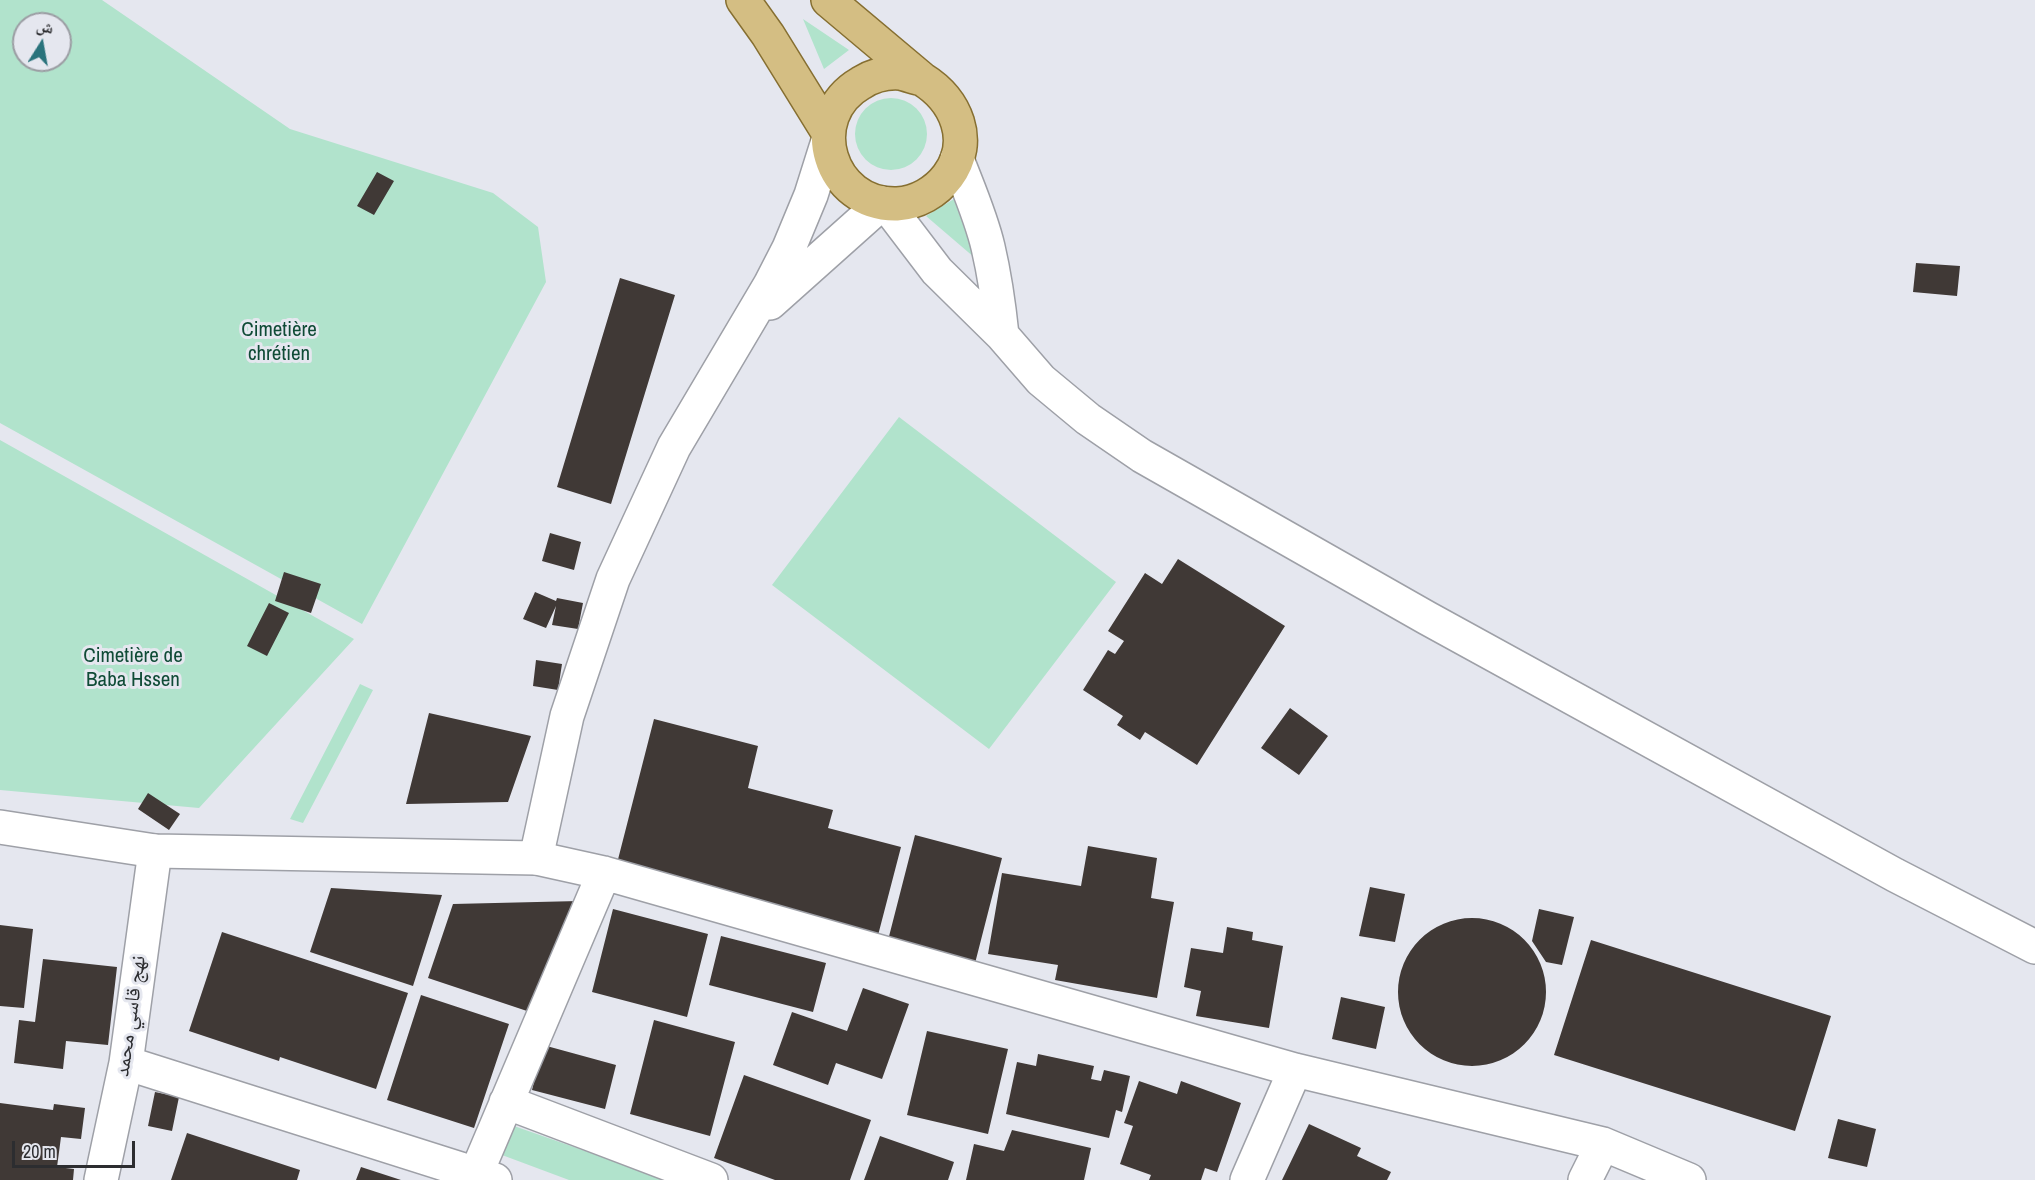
<!DOCTYPE html>
<meta charset="utf-8">
<style>
body{margin:0}
#map{position:relative;width:2035px;height:1180px;overflow:hidden;background:#e5e7ef;font-family:"Archivo Narrow","Noto Naskh Arabic",sans-serif}
canvas{display:block}
.north{position:absolute;left:12px;top:12px;width:60px;height:60px;box-sizing:border-box;background:#e5e7ef;border:2px solid #9b9da3;border-radius:50%;rotate:11deg;font-size:16px;font-weight:700;line-height:24px;text-align:center;color:#2c2d30}
.north::after{content:'';display:block;margin:auto;width:21px;height:27px;background:#2a737c;clip-path:polygon(50% 0,100% 100%,50% 72%,0 100%)}
.scale{position:absolute;left:12px;top:1141px;width:123px;height:27px;box-sizing:border-box;border:3px solid #2c2d30;border-top:0;padding-left:8px;font-size:18px;line-height:21px;white-space:nowrap;color:#2c2d30;-webkit-text-stroke:4px #e5e7ef;paint-order:stroke}
</style>
<div id="map">
<canvas width="2035" height="1180"></canvas>
<div class="north">ش</div>
<div class="scale">20 m</div>
</div>
<script>
const g = document.querySelector('canvas').getContext('2d');
g.lineJoin = 'round';
function fillPath(path, color) { g.fillStyle = color; g.fill(path, 'evenodd'); }
function trace(path, color, width, dash) { g.strokeStyle = color; g.lineWidth = width; g.lineCap = dash ? 'butt' : 'round'; g.setLineDash(dash || []); g.stroke(path); }
function drawText(font, color, halo, rows, align = 'center') {
  g.font = font + ' "Archivo Narrow","Noto Naskh Arabic",sans-serif'; g.lineWidth = 6; g.setLineDash([]); g.textBaseline = 'middle'; g.strokeStyle = halo; g.fillStyle = color; for (const [text, x, y, turn = 0] of rows) {
    g.save(); g.translate(x, y); g.rotate((+turn || 0) * Math.PI / 180); g.textAlign = isNaN(turn) ? turn : align; if (halo) g.strokeText(text, 0, 0); g.fillText(text, 0, 0); g.restore();
  }
}
fillPath(new Path2D(`
 M 0,0 L 102,0 L 290,129 L 493,193 L 538,227 L 546,282 L 362,624 L 0,423 ZM 24,24 L 60,24 L 60,60 L 24,60 Z
 M 803,19 L 849,50 L 824,69 Z
 M855 134a36 36 0 1 1 72 0a36 36 0 1 1-72 0Z
 M 954,199 L 975,258 L 926,216 Z
 M 899,417 L 1116,582 L 989,749 L 772,585 Z
 M 0,440 L 354,639 L 199,808 L 0,790 Z
 M 360,684 L 373,690 L 303,823 L 290,819 Z
 M 514,1126 L 668,1180 L 569,1180 L 502,1155 Z`), '#b1e3cc');
fillPath(new Path2D(`
 M 377,172 L 394,181 L 374,215 L 357,206 Z
 M 1916,263 L 1960,266 L 1957,296 L 1913,292 Z
 M 620,278 L 675,295 L 611,504 L 557,487 Z
 M 550,533 L 581,542 L 574,570 L 542,561 Z
 M 1178,559 L 1285,626 L 1197,765 L 1145,732 L 1140,740 L 1117,725 L 1123,716 L 1083,690 L 1108,650 L 1115,654 L 1124,641 L 1108,631 L 1145,573 L 1162,584 Z
 M 284,572 L 321,584 L 311,613 L 275,601 Z
 M 535,592 L 556,601 L 557,598 L 583,603 L 578,629 L 552,625 L 556,606 L 546,628 L 523,619 Z
 M 269,603 L 289,613 L 267,656 L 247,646 Z
 M 536,660 L 562,664 L 558,690 L 533,686 Z
 M 1290,708 L 1328,736 L 1299,775 L 1261,748 Z
 M 429,713 L 531,736 L 508,802 L 406,804 Z
 M 654,719 L 758,746 L 748,788 L 833,810 L 828,828 L 901,847 L 876,943 L 614,875 Z
 M 148,793 L 180,814 L 169,830 L 138,809 Z
 M 915,835 L 1002,858 L 972,975 L 885,952 Z
 M 1088,846 L 1157,858 L 1151,898 L 1174,902 L 1157,998 L 1055,980 L 1058,965 L 988,954 L 1002,873 L 1081,886 Z
 M 1370,887 L 1405,894 L 1395,942 L 1359,936 Z
 M 331,888 L 442,895 L 413,986 L 310,952 Z
 M 579,901 L 533,1013 L 428,978 L 453,904 Z
 M 613,909 L 708,934 L 687,1017 L 592,992 Z
 M 1539,909 L 1574,917 L 1562,965 L 1546,962 L 1532,941 Z
 M1398 992a74 74 0 1 1 148 0a74 74 0 1 1-148 0Z
 M 0,925 L 33,929 L 24,1008 L 0,1006 Z
 M 1227,927 L 1253,932 L 1252,940 L 1283,946 L 1269,1028 L 1196,1016 L 1201,991 L 1184,987 L 1191,948 L 1223,953 Z
 M 222,932 L 408,993 L 376,1089 L 280,1057 L 279,1061 L 189,1031 Z
 M 721,936 L 826,963 L 813,1012 L 709,985 Z
 M 1591,940 L 1831,1016 L 1795,1131 L 1554,1055 Z
 M 43,959 L 117,967 L 108,1045 L 66,1041 L 63,1069 L 14,1063 L 19,1020 L 35,1022 Z
 M 863,988 L 909,1004 L 882,1079 L 836,1063 L 828,1085 L 773,1065 L 792,1012 L 847,1031 Z
 M 421,995 L 509,1024 L 474,1128 L 387,1100 Z
 M 1341,997 L 1385,1007 L 1376,1049 L 1332,1039 Z
 M 654,1020 L 735,1042 L 710,1136 L 630,1114 Z
 M 927,1031 L 1008,1049 L 988,1134 L 907,1115 Z
 M 543,1045 L 616,1065 L 605,1109 L 532,1090 Z
 M 1038,1054 L 1094,1066 L 1091,1079 L 1101,1081 L 1104,1070 L 1130,1076 L 1122,1112 L 1116,1110 L 1109,1138 L 1006,1114 L 1017,1062 L 1036,1066 Z
 M 744,1075 L 871,1120 L 850,1180 L 775,1180 L 714,1158 Z
 M 1139,1081 L 1177,1094 L 1181,1081 L 1241,1103 L 1217,1172 L 1205,1168 L 1201,1180 L 1149,1180 L 1151,1175 L 1120,1164 L 1133,1126 L 1124,1123 Z
 M 155,1092 L 179,1097 L 172,1131 L 148,1126 Z
 M 0,1103 L 53,1110 L 54,1104 L 85,1108 L 81,1139 L 61,1137 L 57,1167 L 74,1169 L 73,1180 L 0,1180 Z
 M 1838,1119 L 1876,1129 L 1867,1167 L 1828,1158 Z
 M 1309,1124 L 1361,1148 L 1357,1156 L 1391,1172 L 1387,1180 L 1282,1180 Z
 M 1012,1130 L 1091,1148 L 1084,1180 L 966,1180 L 974,1144 L 1004,1151 Z
 M 187,1133 L 300,1170 L 297,1180 L 171,1180 Z
 M 880,1136 L 954,1162 L 948,1180 L 864,1180 Z
 M 361,1167 L 401,1180 L 356,1180 Z`), '#403936');
const minor = new Path2D(`
 M 536,858 L 604,873 L 1295,1070 L 1603,1144 L 1689,1180
 M 126,1063 L 495,1180
 M 506,1102 L 711,1180
 M 476,1174 L 604,873
 M 101,1180 L 126,1063 L 155,851
 M 1247,1180 L 1295,1070
 M 1585,1180 L 1603,1144`);
const tertiary = new Path2D(`
 M 770,303 L 882,203
 M 0,827 L 155,851 L 536,858 L 567,716 L 613,579 L 674,447 L 770,285 L 789,248 L 811,195 L 828,141`);
const secondary = new Path2D(`
 M 957,159 C 968,188 981,217 988,247 C 995,277 999,306 1002,335
 M 886,204 L 937,271 L 1002,335 L 1041,380 L 1088,419 L 1142,456 L 1427,618 L 1895,875 L 2035,947`);
const primary = new Path2D(`
 M 743,0 L 768,35 L 828,132
 M 828,0 L 922,79 C 956,100 974,141 948,176 C 936,192 917,203 897,204 C 829,206 802,117 861,83 C 872,76 886,72 900,73 C 907,75 915,77 922,79`);
trace(minor, '#9ea0a7', 36);
trace(tertiary, '#9ea0a7', 36);
trace(secondary, '#9ea0a7', 36);
trace(primary, '#866f31', 36);
trace(minor, '#fff', 33);
trace(tertiary, '#fff', 33);
trace(secondary, '#fff', 33);
trace(primary, '#d4be83', 33);
drawText('21px', '#0f4b36', '#e5e7ef', [
 ["Cimetière",279,330],
 ["chrétien",279,354],
 ["Cimetière de",133,656],
 ["Baba Hssen",133,680]
]);
drawText('21px', '#2c2d30', '#e5e7ef', [
 ["نهج قاسي محمد",131,1016,-82]
]);
</script>
